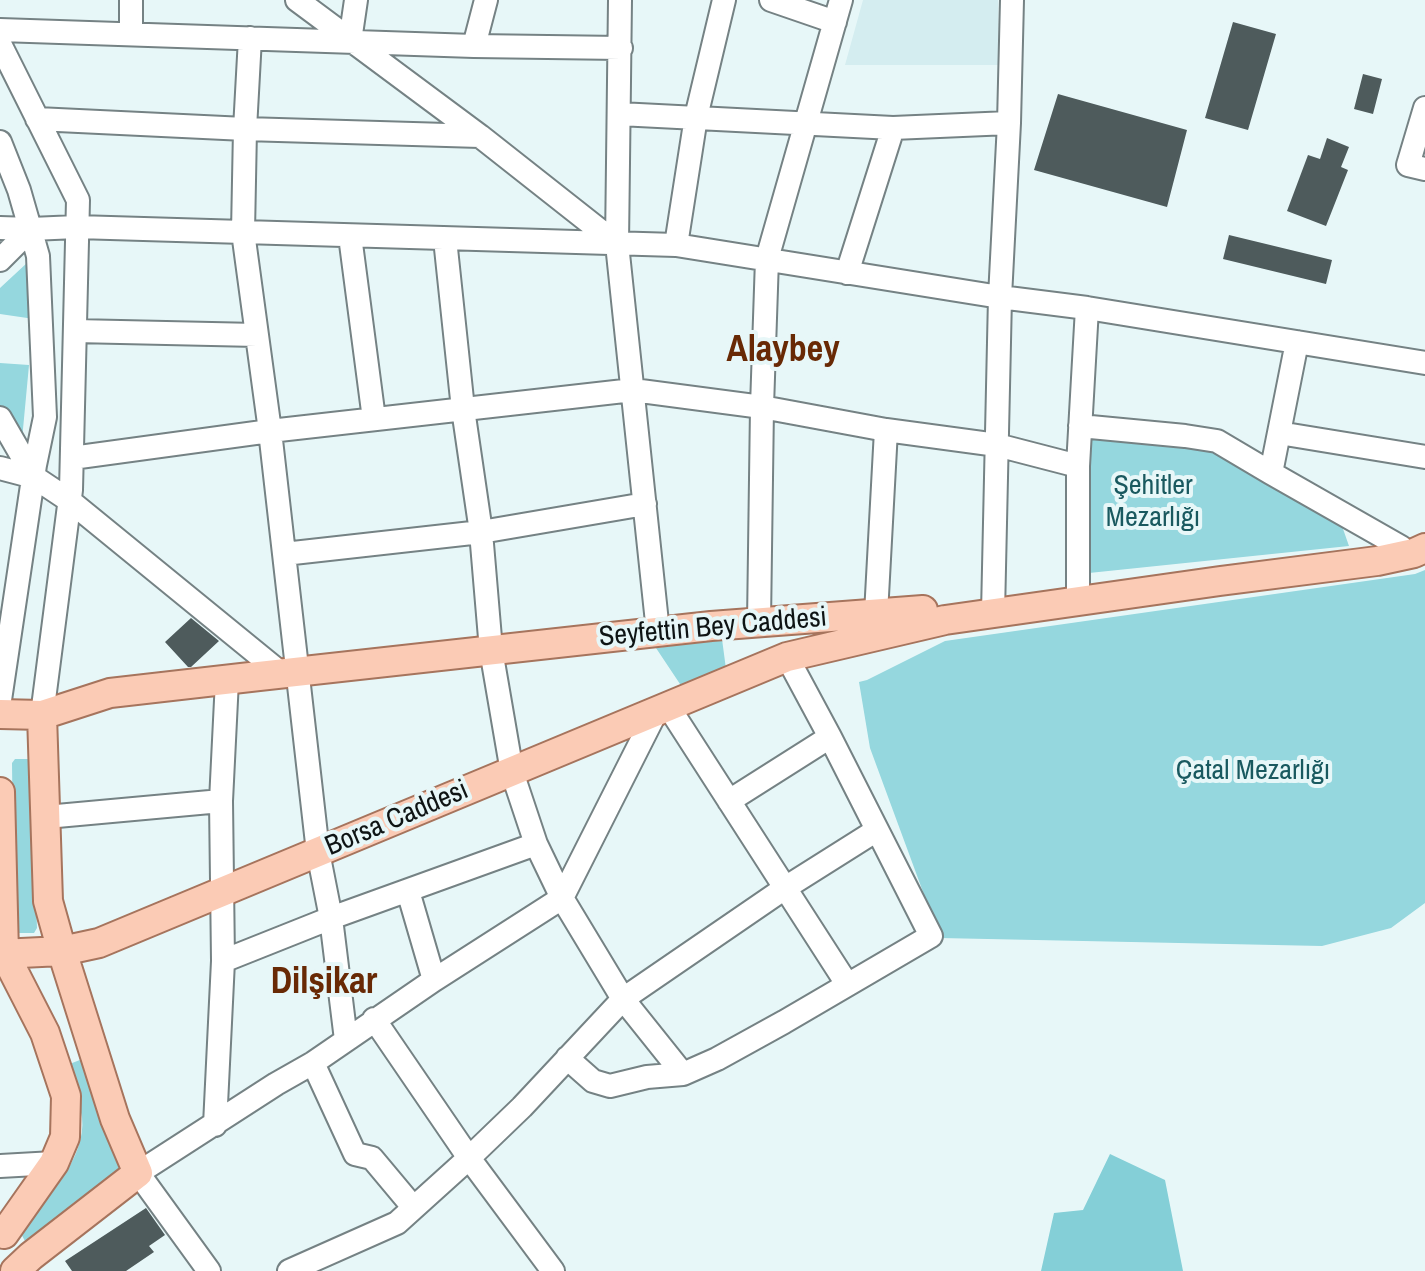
<!DOCTYPE html>
<meta charset="utf-8">
<style>
body{margin:0}
canvas{display:block;background:#e7f7f8}
</style>
<canvas width="1425" height="1271"></canvas>
<script>
const g = document.querySelector('canvas').getContext('2d');
g.lineJoin = 'round';
function fillPath(path, color) { g.fillStyle = color; g.fill(path, 'evenodd'); }
function trace(path, color, width, dash) { g.strokeStyle = color; g.lineWidth = width; g.lineCap = dash ? 'butt' : 'round'; g.setLineDash(dash || []); g.stroke(path); }
function drawText(font, color, halo, rows, align = 'center') {
  g.font = font + ' "Archivo Narrow",sans-serif'; g.lineWidth = 8; g.setLineDash([]); g.textBaseline = 'middle'; g.strokeStyle = halo; g.fillStyle = color; for (const [text, x, y, turn = 0] of rows) {
    g.save(); g.translate(x, y); g.rotate((+turn || 0) * Math.PI / 180); g.textAlign = isNaN(turn) ? turn : align; if (halo) g.strokeText(text, 0, 0); g.fillText(text, 0, 0); g.restore();
  }
}
fillPath(new Path2D(`
 M 863,0 L 998,0 L 999,65 L 845,65 Z`), '#d4edf0');
fillPath(new Path2D(`
 M 42,249 L 41,320 L 0,314 L 0,288 Z
 M 0,363 L 29,365 L 20,461 L 12,463 L 0,442 Z
 M 1091,434 L 1212,446 L 1342,526 L 1349,546 L 1089,573 Z
 M 1425,570 L 1425,903 L 1391,928 L 1322,946 L 940,938 L 870,748 L 859,682 L 867,680 L 945,641 L 1415,574 Z
 M 722,639 L 726,669 L 682,687 L 656,648 Z
 M 15,759 L 28,759 L 31,761 L 37,928 L 34,933 L 17,933 L 14,929 L 12,763 Z
 M 85,1058 L 125,1171 L 28,1241 L 25,1241 L 20,1232 C 44,1202 87,1159 82,1117 C 79,1101 71,1084 66,1068 L 67,1065 Z`), '#95d7de');
fillPath(new Path2D(`
 M 1110,1154 L 1165,1180 L 1183,1271 L 1041,1271 L 1054,1213 L 1083,1210 Z`), '#84cfd7');
fillPath(new Path2D(`
 M 1233,22 L 1276,34 L 1248,130 L 1205,118 Z
 M 1363,74 L 1382,79 L 1373,114 L 1354,109 Z
 M 1058,94 L 1187,130 L 1167,207 L 1034,170 Z
 M 1327,138 L 1349,147 L 1341,167 L 1348,170 L 1326,226 L 1287,211 L 1308,155 L 1320,159 Z
 M 1229,235 L 1332,260 L 1326,284 L 1223,259 Z
 M 191,618 L 219,641 L 191,667 L 188,667 L 165,642 Z
 M 146,1208 L 165,1235 L 149,1246 L 154,1252 L 126,1271 L 72,1271 L 65,1261 Z`), '#4e5b5c');
const minor = new Path2D(`
 M 131,0 L 131,34
 M 297,0 L 480,136 L 617,244
 M 620,0 L 617,244 L 658,632
 M 771,0 L 835,22
 M 0,30 L 474,46 L 621,48
 M 250,38 L 245,129 L 243,232 L 270,431 L 318,852 L 331,918 L 346,1040
 M 350,41 L 356,0
 M 0,44 L 78,200 L 71,490 L 42,715
 M 474,46 L 486,0
 M 1425,108 L 1408,165 L 1425,169
 M 619,114 L 893,128 L 1009,123
 M 37,119 L 245,129 L 480,136
 M 0,142 L 19,190 L 38,256 L 45,417 L 35,465 L 0,700
 M 0,228 L 31,229 L 77,227 L 676,245 L 1000,297 L 1087,308 L 1425,363
 M 350,236 L 374,419
 M 445,239 L 463,409 L 481,532 L 491,650 L 512,772 L 536,844 L 562,898 L 623,999 L 683,1074
 M 676,245 L 696,117 L 724,0
 M 0,260 L 31,229
 M 847,273 L 893,128
 M 75,331 L 257,335
 M 0,418 L 34,477
 M 1080,426 L 1185,436 L 1217,441 L 1271,473 L 1401,547
 M 1279,433 L 1425,457
 M 72,458 L 270,431 L 633,390 L 762,407 L 886,430 L 997,445 L 1078,466
 M 0,468 L 34,477 L 70,501 L 282,674
 M 1271,473 L 1297,342
 M 284,554 L 481,532 L 645,504
 M 1078,591 L 1078,466 L 1087,308
 M 993,613 L 1000,297 L 1009,123 L 1012,0
 M 759,622 L 762,407 L 767,259 L 841,0
 M 881,628 L 876,614 L 886,430
 M 668,706 L 847,984
 M 729,801 L 830,737
 M 46,817 L 221,801
 M 408,891 L 434,980
 M 223,961 L 331,918 L 536,844
 M 374,1019 L 469,1158 L 553,1271
 M 567,1058 L 593,1081 L 610,1086 L 647,1077 L 683,1074 L 717,1059 L 784,1022 L 931,936 L 830,737 L 787,657
 M 313,1063 L 355,1154 L 372,1158 L 413,1207
 M 215,1125 L 223,961 L 221,801 L 227,680
 M 0,1166 L 54,1163
 M 209,1271 L 138,1173 L 276,1084 L 313,1063 L 434,980 L 562,898 L 656,712
 M 289,1271 L 397,1223 L 469,1158 L 522,1107 L 623,999 L 785,888 L 877,830`);
const major = new Path2D(`
 M 0,714 L 42,715 L 110,693 L 259,676 L 711,626 L 923,610
 M 0,792 L 4,953 L 45,1033 L 66,1096 L 65,1137 L 54,1163 L 4,1234
 M 0,954 L 62,951 L 99,943 L 787,657 L 945,620 L 1220,581 L 1377,561 L 1414,553 L 1425,548
 M 15,1271 L 31,1256 L 138,1173 L 115,1119 L 62,951 L 48,901 L 42,715`);
trace(minor, '#758284', 26);
trace(major, '#a6745d', 32);
trace(minor, '#fff', 22);
trace(major, '#fbcbb5', 28);
drawText('28px', '#19595f', '#e7f7f8', [
 ["Şehitler",1153,486],
 ["Mezarlığı",1153,518],
 ["Çatal Mezarlığı",1253,771]
]);
drawText('28px', '#0e1414', '#e7f7f8', [
 ["Seyfettin Bey Caddesi",713,628,-5],
 ["Borsa Caddesi",397,819,-23]
]);
drawText('bold 36px', '#682905', '#e7f7f8', [
 ["Alaybey",783,351],
 ["Dilşikar",324,983]
]);
</script>
